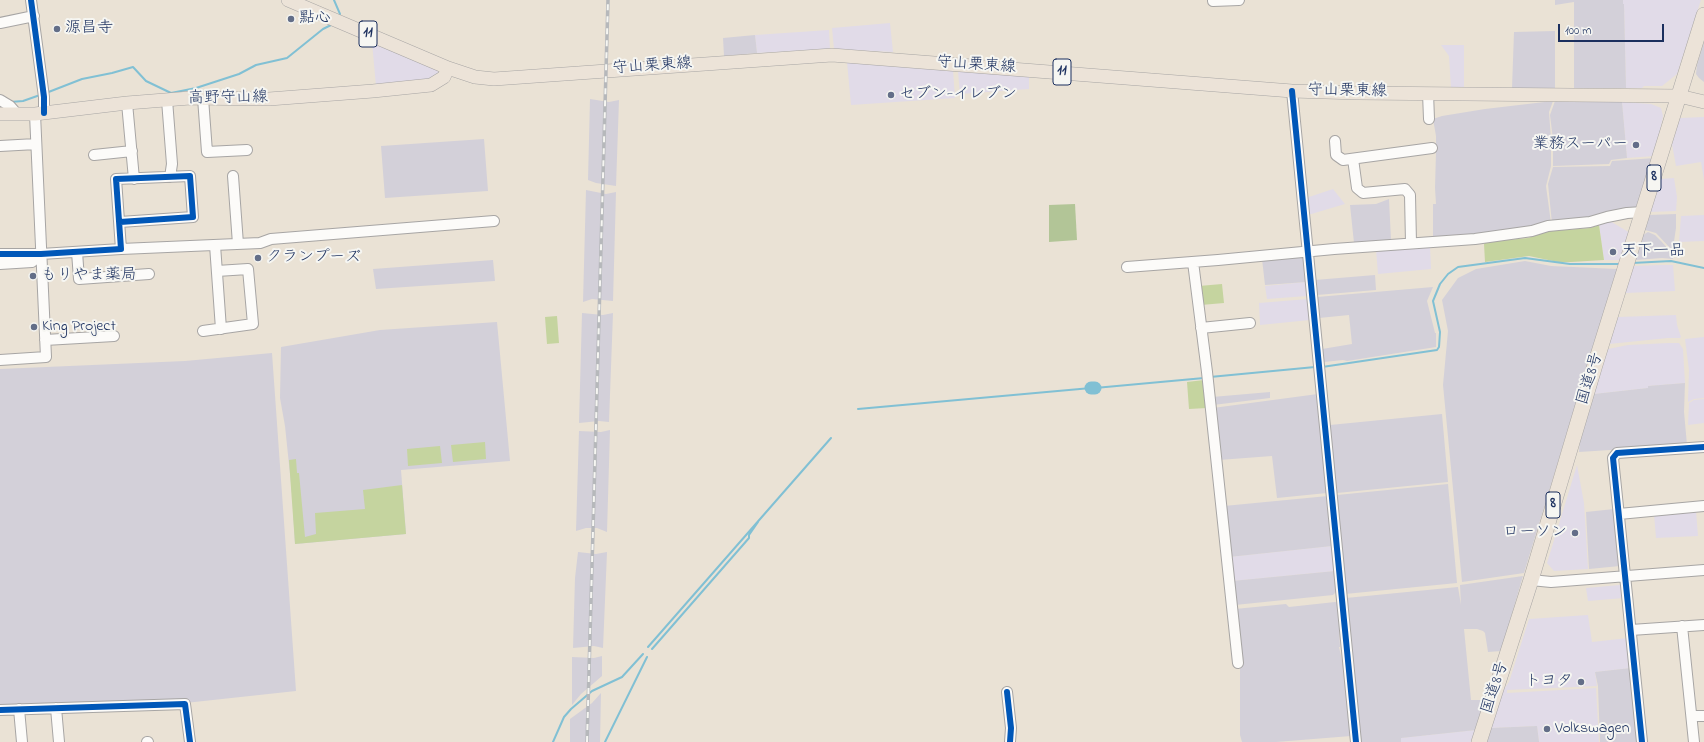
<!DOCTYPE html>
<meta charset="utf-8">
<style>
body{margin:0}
#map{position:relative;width:1704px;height:742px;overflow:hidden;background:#eae2d5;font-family:"Indie Flower",sans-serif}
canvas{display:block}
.scale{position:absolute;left:1558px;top:24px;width:106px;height:18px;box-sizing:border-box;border:2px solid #1b2f5e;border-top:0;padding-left:5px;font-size:12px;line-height:14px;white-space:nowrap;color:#1b2f5e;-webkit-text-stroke:3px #f6f6f2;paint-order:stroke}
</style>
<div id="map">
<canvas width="1704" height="742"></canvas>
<div class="scale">100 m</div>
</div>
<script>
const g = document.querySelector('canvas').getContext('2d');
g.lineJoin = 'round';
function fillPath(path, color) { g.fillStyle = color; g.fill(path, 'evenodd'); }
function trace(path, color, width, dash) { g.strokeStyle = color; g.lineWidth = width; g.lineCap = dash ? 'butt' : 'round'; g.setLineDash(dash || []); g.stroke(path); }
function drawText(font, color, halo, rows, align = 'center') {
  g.font = font + ' "Indie Flower","Klee One",sans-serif'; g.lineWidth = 4; g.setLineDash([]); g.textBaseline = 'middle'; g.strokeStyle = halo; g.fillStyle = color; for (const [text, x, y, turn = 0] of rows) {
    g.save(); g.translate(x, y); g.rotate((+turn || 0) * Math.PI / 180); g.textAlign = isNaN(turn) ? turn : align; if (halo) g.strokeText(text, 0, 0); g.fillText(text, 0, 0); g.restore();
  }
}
fillPath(new Path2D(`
 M 1623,0 L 1701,0 L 1677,74 L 1662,86 L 1644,86 L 1642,88 L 1626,88 L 1624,4 L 1623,4 Z
 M 890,23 L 893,52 L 834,49 L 832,28 Z
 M 829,30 L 830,49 L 757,53 L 755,35 Z
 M 372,42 L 437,70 L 439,73 L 434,79 L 376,86 Z
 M 1441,45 L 1464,45 L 1464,87 L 1451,88 L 1449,56 Z
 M 847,62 L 953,70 L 955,98 L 851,105 Z
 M 958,71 L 1029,76 L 1029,89 L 960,94 Z
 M 1622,102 L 1651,104 L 1661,108 L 1663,116 L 1655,156 L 1627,158 Z
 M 1704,117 L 1704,180 L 1701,162 L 1676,166 L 1672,144 L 1680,118 Z
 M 1674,178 L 1677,197 L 1676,211 L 1650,212 L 1660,179 Z
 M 1333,189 L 1345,204 L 1308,215 L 1306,198 Z
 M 1704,215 L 1704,241 L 1679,242 L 1681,216 Z
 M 1610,221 L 1630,233 L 1621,260 L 1604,260 L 1599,225 Z
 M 1430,246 L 1431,269 L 1378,274 L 1376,249 Z
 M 1662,265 L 1673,265 L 1675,291 L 1625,293 L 1633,266 Z
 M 1306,282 L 1307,296 L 1267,299 L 1265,286 Z
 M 1308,299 L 1310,320 L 1260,325 L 1259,303 Z
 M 1676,315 L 1677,325 L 1681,337 L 1680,338 L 1668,338 L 1609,344 L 1618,317 Z
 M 1704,337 L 1704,398 L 1694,399 L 1688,402 L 1689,370 L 1685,339 Z
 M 1669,343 L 1679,343 L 1683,349 L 1685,383 L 1648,386 L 1648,388 L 1594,394 L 1608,349 L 1628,345 Z
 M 1704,399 L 1704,423 L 1688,425 L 1689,403 L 1694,400 Z
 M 1577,465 L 1584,503 L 1588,569 L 1554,571 L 1547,563 Z
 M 1696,511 L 1698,536 L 1656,538 L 1654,514 Z
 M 1332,546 L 1335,571 L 1232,581 L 1229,557 Z
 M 1620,585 L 1623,588 L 1624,598 L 1588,601 L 1586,588 Z
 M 1588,615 L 1592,642 L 1628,638 L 1631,668 L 1595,672 L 1597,686 L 1507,690 L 1507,693 L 1596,688 L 1599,742 L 1539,742 L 1537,726 L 1491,728 L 1501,693 L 1509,682 L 1529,619 Z
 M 1476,730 L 1471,742 L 1401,742 L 1400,738 Z`), '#e1dbe8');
fillPath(new Path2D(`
 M 1555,0 L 1623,0 L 1623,4 L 1624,4 L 1626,88 L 1574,88 L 1574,2 L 1555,5 Z
 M 1555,31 L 1555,88 L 1512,88 L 1514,32 Z
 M 755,35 L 757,53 L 724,56 L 723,38 Z
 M 1704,42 L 1704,82 L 1699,78 L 1696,74 L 1697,65 Z
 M 590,99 L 609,102 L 619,100 L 616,186 L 596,183 L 588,180 Z
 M 1553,101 L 1549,112 L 1551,139 L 1551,166 L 1546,186 L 1551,223 L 1527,230 L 1434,238 L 1433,236 L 1433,204 L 1436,204 L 1435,188 L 1436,152 L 1436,136 L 1433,119 L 1442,116 L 1485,109 Z
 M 1555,101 L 1622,102 L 1627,158 L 1611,160 L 1609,164 L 1553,166 L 1553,139 L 1550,115 Z
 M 484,139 L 488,191 L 385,198 L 381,146 Z
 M 1655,158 L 1639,210 L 1552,223 L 1548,184 L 1553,167 L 1610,166 L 1612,161 Z
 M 586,190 L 606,194 L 616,192 L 613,301 L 592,299 L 583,302 Z
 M 1389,199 L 1391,240 L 1354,243 L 1350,205 L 1376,204 Z
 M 1676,214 L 1676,228 L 1673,248 L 1671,249 L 1656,233 L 1645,230 L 1649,215 Z
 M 1648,232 L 1655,235 L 1661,241 L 1672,253 L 1673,259 L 1662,258 L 1636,260 L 1643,235 Z
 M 1303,255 L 1306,282 L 1265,285 L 1262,259 Z
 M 493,260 L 495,281 L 376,289 L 373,269 Z
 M 1525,261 L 1551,266 L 1617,269 L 1524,573 L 1462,582 L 1443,385 L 1448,331 L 1442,300 L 1458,278 L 1476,269 Z
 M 1375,275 L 1376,290 L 1317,295 L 1315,280 Z
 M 1433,287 L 1427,301 L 1435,333 L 1436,333 L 1436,347 L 1347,361 L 1343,360 L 1324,362 L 1322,349 L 1352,344 L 1349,315 L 1319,318 L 1317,297 Z
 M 582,313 L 603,315 L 613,313 L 609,422 L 599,421 L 579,423 Z
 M 497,322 L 510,461 L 401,470 L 406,534 L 295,544 L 292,493 L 285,426 L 280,398 L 281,347 L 380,330 Z
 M 272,353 L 296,691 L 176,704 L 0,710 L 0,369 L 185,361 Z
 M 1685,383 L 1684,412 L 1687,445 L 1579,452 L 1580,438 L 1594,394 L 1648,388 L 1648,386 Z
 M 1270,392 L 1270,398 L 1213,405 L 1212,397 Z
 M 1318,394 L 1327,493 L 1277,498 L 1272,456 L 1219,460 L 1213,408 Z
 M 1442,414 L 1448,482 L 1337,493 L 1330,425 Z
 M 610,430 L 607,532 L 597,528 L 586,528 L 576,531 L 579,431 L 601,432 Z
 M 1448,484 L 1457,583 L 1345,594 L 1337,495 Z
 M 1328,496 L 1332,546 L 1229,557 L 1224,506 Z
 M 1614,509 L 1620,566 L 1589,569 L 1586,512 Z
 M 578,552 L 596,554 L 607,552 L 603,648 L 594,646 L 573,648 L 575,578 Z
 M 1335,571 L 1337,591 L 1333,595 L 1235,605 L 1232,581 Z
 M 1523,576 L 1501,651 L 1488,652 L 1485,633 L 1483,631 L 1477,629 L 1464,629 L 1471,700 L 1485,700 L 1476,730 L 1401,738 L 1401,742 L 1360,742 L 1346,598 L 1458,587 L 1461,605 L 1460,585 Z
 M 1335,602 L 1338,603 L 1340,647 L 1339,647 L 1346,678 L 1351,736 L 1276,742 L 1242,742 L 1240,735 L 1240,657 L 1235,609 L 1286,604 L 1289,607 Z
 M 602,656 L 602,676 L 581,694 L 572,705 L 572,657 L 594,658 Z
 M 1631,668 L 1638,742 L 1600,742 L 1598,686 L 1595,672 Z
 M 601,693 L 600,742 L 570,742 L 570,719 L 592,703 Z
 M 1537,726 L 1539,742 L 1486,742 L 1491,728 Z`), '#d3d0d9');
fillPath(new Path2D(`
 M 1599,225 L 1604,260 L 1571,262 L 1558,262 L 1529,256 L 1485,262 L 1484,244 L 1486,242 L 1528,238 L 1549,231 L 1590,228 Z
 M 1222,284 L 1224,303 L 1201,305 L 1199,286 Z
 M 557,316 L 559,343 L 547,344 L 545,317 Z
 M 1204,380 L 1207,408 L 1189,409 L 1187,382 Z
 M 485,442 L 486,459 L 453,462 L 451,445 Z
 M 440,446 L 442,463 L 408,466 L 407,449 Z
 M 296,459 L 297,473 L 299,473 L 305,537 L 316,534 L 315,513 L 365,509 L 363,490 L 402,485 L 406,534 L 295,544 L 289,460 Z`), '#c5d49f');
fillPath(new Path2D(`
 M 1075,204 L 1077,240 L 1049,242 L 1049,205 Z`), '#b2c597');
trace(new Path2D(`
 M 334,0 L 340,14
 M 46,93 L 82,79 L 112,73 L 133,67 L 146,81 L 171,93 L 196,88 L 239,74 L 256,65 L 287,58 L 323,29 L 331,25
 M 10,102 L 23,101 L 40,95
 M 1632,263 L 1671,261 L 1704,268
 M 1322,367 L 1437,350 L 1439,347 L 1440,332 L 1433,301 L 1440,284 L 1448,274 L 1458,267 L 1525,258 L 1570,264 L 1620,264
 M 1210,377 L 1315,367
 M 1095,388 L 1204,378
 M 858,409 L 1091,388
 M 648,647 L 831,438
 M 652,649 L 749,538 L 749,535 L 758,522
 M 553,742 L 564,717 L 571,709 L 592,691 L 622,677 L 643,654
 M 605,742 L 647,657`), '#81c0d4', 2);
trace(new Path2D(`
 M 1091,388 L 1095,388`), '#81c0d4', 13);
const minor = new Path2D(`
 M 31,0 L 44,97 L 44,113
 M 1213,1 L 1239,0
 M 0,23 L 34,16
 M 1292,91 L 1356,742
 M 1428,93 L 1429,119
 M 203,98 L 207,152 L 247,150
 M 0,100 L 10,106 L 17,114
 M 167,100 L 172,164 L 170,177
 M 127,103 L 134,179
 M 1335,141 L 1336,155 L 1343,160 L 1432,148
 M 0,146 L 36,144
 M 94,155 L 132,151
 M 1353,159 L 1357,188 L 1363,193 L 1405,189 L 1410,195 L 1411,243
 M 233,176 L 238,244
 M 215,245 L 221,329
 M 121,249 L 260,243 L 271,239 L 494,221
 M 77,252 L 79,279 L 149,274
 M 0,254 L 41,254 L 121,249 L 116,179 L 190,176 L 193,217 L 120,222
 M 1193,262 L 1207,372 L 1238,663
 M 0,264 L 32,262 L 41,254
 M 1127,267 L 1218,260 L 1334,249 L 1475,239 L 1532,231 L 1548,226 L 1590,222 L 1607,217 L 1627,213 L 1643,212
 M 1201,328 L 1250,323
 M 203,331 L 253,324 L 248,269 L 217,271
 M 45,340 L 114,336
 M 0,360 L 46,357 L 35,114
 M 1619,514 L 1704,506
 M 1531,580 L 1551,582 L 1704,570
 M 1682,626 L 1694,742
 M 1631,630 L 1704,625
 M 1007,692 L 1011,728 L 1010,742
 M 56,708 L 59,742
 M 19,709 L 22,742
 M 0,710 L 185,704 L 190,742
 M 1692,716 L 1704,716
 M 147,742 L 148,742
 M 1642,742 L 1613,458 L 1617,453 L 1704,447`);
const major = new Path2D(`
 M 288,0 L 448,68 L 475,77 L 494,79 L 832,55 L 1292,91 L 1359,93 L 1679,96 L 1704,102
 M 0,114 L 35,114 L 127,103 L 190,98 L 269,99 L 373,91 L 431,85 L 444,77 L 448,68`);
const highway = new Path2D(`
 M 1479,742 L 1531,580 L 1595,365 L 1704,15`);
trace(minor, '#a7a5a4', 12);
trace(major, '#a7a5a4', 14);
trace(highway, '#a7a5a4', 16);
trace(minor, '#fcfbf9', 10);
trace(major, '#ece3d8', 13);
trace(highway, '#ece3d8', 15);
const rail = new Path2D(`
 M 587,742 L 608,0`);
trace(rail, '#b6b8bb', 3.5);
trace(rail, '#f6f6f2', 2, [6]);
trace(new Path2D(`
 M 31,0 L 44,97 L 44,113
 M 1292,91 L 1356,742
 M 0,254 L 41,254 L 121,249 L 116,179 L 190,176 L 193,217 L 120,222
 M 1007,692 L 1011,728 L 1010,742
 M 0,710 L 185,704 L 190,742
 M 1642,742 L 1613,458 L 1617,453 L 1704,447`), '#0057b8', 6);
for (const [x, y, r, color] of [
 [291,19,4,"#636e88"],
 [57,29,4,"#636e88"],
 [891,95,4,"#636e88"],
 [1636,145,4,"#636e88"],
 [1613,252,4,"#636e88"],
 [258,258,4,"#636e88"],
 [33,276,4,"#636e88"],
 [34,327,4,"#636e88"],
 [1575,533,4,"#636e88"],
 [1581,682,4,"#636e88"],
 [1547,729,4,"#636e88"]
]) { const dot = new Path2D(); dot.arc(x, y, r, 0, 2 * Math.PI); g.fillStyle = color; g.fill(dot); trace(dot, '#f6f6f2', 1.5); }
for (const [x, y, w] of [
 [368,34,18],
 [1062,72,18],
 [1654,178,14],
 [1553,505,14]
]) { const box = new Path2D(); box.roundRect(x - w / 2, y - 13, w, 26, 3); g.fillStyle = '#f6f6f2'; g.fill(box); trace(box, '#1b2f5e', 1); }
drawText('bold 15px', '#1b2f5e', null, [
 ["11",368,34],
 ["11",1062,72],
 ["8",1654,178],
 ["8",1553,505]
]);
drawText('16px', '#1b2f5e', '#f6f6f2', [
 ["點心",299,19],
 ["源昌寺",65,29],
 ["セブン-イレブン",899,95],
 ["業務スーパー",1628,145,"right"],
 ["天下一品",1621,252],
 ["クランプーズ",266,258],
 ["もりやま薬局",41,276],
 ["King Project",42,327],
 ["ローソン",1567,533,"right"],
 ["トヨタ",1573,682,"right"],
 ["Volkswagen",1555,729]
], 'left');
drawText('16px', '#1b2f5e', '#f6f6f2', [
 ["守山栗東線",976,66,4],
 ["守山栗東線",652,67,-4],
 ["守山栗東線",1347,92,1],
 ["高野守山線",228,99,-1],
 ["国道8号",1591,379,-73],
 ["国道8号",1496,688,-72]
]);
</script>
